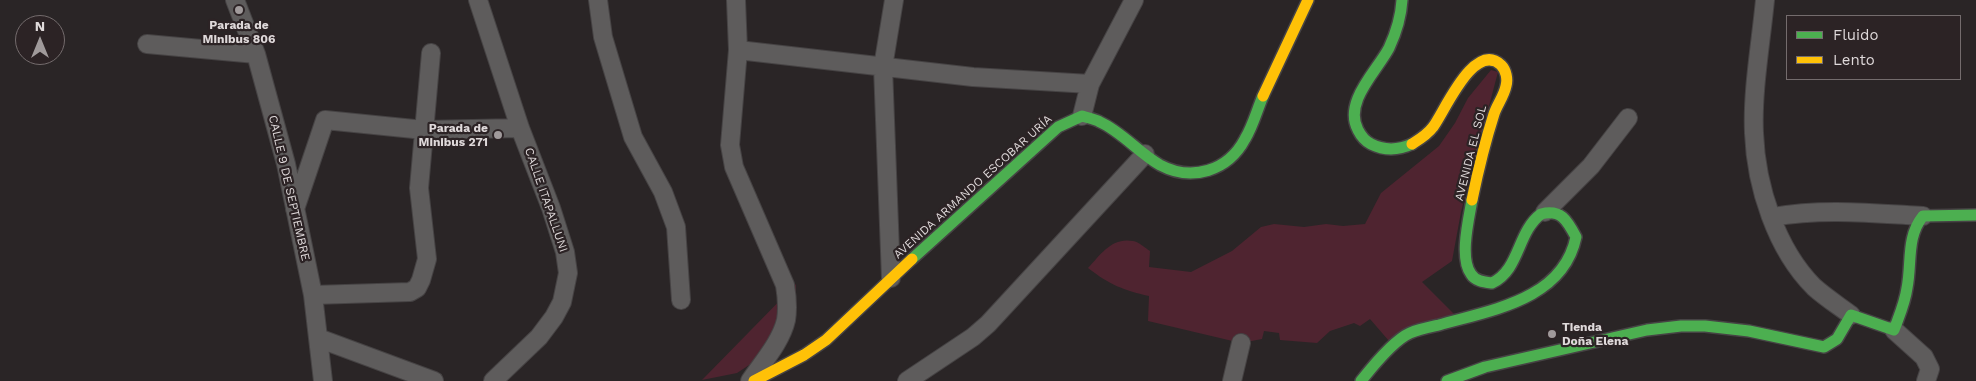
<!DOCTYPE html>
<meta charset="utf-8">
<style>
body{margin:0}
#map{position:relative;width:1976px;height:381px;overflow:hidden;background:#2a2526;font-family:"Work Sans",sans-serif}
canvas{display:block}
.legend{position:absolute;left:1786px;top:15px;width:175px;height:65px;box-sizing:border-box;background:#2c2325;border:1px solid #746c6d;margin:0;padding:6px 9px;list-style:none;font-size:15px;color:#dfd9da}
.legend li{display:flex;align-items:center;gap:10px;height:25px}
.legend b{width:25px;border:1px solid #746c6d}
.north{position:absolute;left:15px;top:15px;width:50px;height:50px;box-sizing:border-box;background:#2c2325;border:1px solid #746c6d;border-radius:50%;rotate:0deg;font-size:14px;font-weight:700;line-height:20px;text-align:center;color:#dfd9da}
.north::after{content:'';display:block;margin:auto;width:18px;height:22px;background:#a09a9b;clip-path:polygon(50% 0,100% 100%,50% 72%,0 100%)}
</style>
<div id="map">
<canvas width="1976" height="381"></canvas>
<ul class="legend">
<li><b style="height:6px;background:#4caf50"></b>Fluido</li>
<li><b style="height:6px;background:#ffc107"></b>Lento</li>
</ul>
<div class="north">N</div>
</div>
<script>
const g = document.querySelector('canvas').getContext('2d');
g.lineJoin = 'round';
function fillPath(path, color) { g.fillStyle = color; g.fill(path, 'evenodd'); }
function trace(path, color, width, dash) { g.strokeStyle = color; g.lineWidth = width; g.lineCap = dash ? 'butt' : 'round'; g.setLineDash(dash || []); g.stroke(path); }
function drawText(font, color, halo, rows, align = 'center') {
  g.font = font + ' "Work Sans",sans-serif'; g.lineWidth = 4.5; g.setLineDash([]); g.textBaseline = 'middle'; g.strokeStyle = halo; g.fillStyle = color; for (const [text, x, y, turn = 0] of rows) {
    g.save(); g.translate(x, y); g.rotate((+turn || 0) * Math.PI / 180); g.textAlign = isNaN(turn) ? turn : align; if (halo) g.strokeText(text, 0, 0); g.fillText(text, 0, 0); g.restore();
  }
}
fillPath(new Path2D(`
 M 1491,70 L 1498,72 L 1461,212 L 1452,261 L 1422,282 L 1454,314 L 1389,341 L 1370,319 L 1360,326 L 1354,323 L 1330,331 L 1317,343 L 1280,340 L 1279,333 L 1264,331 L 1262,339 L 1241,343 L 1148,321 L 1149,296 C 1123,290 1110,285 1088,268 C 1101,254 1112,237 1133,241 C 1139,242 1145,248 1150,251 L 1149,267 L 1191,272 L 1232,251 L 1261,227 L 1274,224 L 1304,227 L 1326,224 L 1343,226 L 1365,224 L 1381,193 L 1439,146 L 1455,123 L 1468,98 Z
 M 796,284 L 795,319 L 772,350 L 737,373 L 702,380 Z`), '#4f2430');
const street = new Path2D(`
 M 235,0 L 256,54 L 286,164 L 313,295 L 323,381
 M 478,0 L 520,128 L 551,208 L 565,252 L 568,273 L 562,302 L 554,317 L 539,337 L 493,381
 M 598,0 L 603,37 L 633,137 L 663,192 L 676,227 L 681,300
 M 736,0 L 738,50 L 730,145 L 734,167 L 785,285 C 787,297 788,308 786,320 C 781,342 762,363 750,381
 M 1765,0 C 1761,42 1752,92 1754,133 C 1756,186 1776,249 1814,287 C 1825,297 1839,306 1851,315
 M 147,44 L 256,54
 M 738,50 L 973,77 L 1090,84
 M 1082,116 L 1090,84 L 1134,0
 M 295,209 L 325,120 L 424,130 L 520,128
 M 1545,212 L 1591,166 L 1628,118
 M 1772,217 C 1822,208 1872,213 1923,216
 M 891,278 L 883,67 L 894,0
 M 313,295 L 410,292 L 417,288 L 421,280 L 427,259 L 419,188 L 431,53
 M 1894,330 L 1924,357 L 1930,369 L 1926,381
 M 318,338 L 434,381
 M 907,381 L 973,337 L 988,324 L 1145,154
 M 1232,381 L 1241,343`);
const fast = new Path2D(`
 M 1402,0 C 1401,17 1396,33 1389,48 C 1377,71 1343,102 1358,130 C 1361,136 1365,141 1371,144 C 1385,151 1399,150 1412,144
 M 912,259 L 1058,127 L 1082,116 C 1088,118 1095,119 1100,122 C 1122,132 1139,153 1160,165 C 1192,182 1228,171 1245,139 C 1253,126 1257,110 1263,96
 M 1361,381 C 1372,367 1394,340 1410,333 C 1419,329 1430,327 1439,325 C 1491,310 1563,300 1576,237 C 1567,220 1561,209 1541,214 C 1517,232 1520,270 1492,283 C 1484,282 1475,281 1471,274 C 1459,258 1469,218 1472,200
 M 1447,381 L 1485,367 L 1647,330 L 1681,326 L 1705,326 L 1749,331 L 1824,347 L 1837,339 L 1851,315 L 1894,330 C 1899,316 1905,303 1907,288 C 1912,263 1906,237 1923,216 L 1976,215`);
const slow = new Path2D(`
 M 1263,96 L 1308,0
 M 1412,144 C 1420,139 1427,135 1433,127 C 1444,113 1474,40 1501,65 C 1506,70 1508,79 1506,86 C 1504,96 1497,105 1494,114 C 1485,142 1478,171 1472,200
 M 754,381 L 804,355 L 826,340 L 912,259`);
trace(street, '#464344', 20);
trace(fast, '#464344', 14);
trace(slow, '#464344', 14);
trace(street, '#5e5c5c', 18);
trace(fast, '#4caf50', 11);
trace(slow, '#ffc107', 11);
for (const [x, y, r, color] of [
 [239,10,5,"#a09a9b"],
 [498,135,5,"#a09a9b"],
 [1552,334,5,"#a09a9b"]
]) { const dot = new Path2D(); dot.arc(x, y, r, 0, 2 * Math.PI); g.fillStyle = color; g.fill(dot); trace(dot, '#2c2325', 2); }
drawText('bold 12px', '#dfd9da', '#2c2325', [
 ["Parada de",239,25],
 ["Minibus 806",239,39],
 ["Parada de",488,128,"right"],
 ["Minibus 271",488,142,"right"],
 ["Tienda",1562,327,"left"],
 ["Doña Elena",1562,341,"left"]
]);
drawText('12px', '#dfd9da', '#2c2325', [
 ["AVENIDA EL SOL",1471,153,-76],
 ["AVENIDA ARMANDO ESCOBAR URÍA",973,187,-42],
 ["CALLE 9 DE SEPTIEMBRE",289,188,77],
 ["CALLE ITAPALLUNI",546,200,71]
]);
</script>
